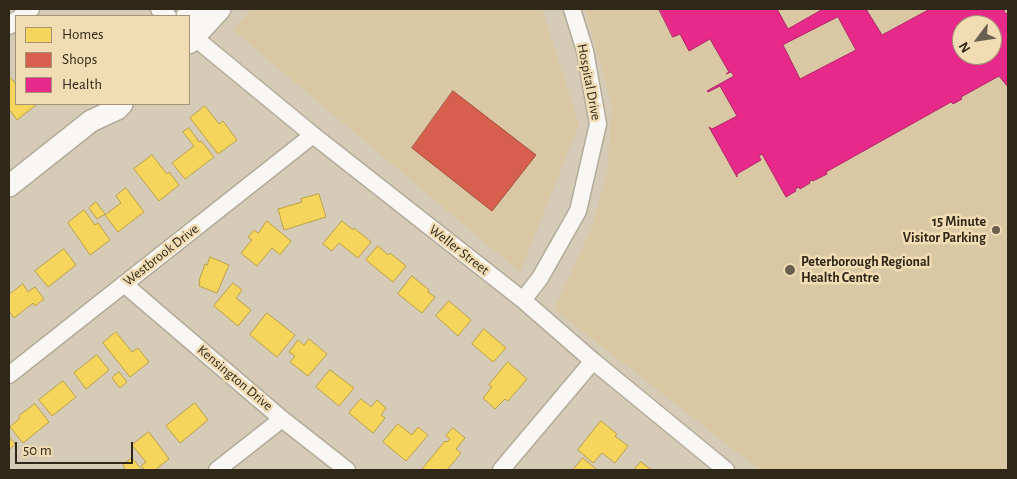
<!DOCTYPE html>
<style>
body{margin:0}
#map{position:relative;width:1017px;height:479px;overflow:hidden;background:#d6cbb6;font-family:"Alegreya Sans",sans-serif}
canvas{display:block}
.frame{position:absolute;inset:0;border:10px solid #2f2718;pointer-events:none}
.legend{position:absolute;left:15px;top:15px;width:175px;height:90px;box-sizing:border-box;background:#f1dcb4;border:1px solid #a39476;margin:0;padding:6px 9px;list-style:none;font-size:15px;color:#2f2718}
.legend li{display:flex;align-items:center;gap:10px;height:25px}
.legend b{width:25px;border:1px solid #a39476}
.north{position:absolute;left:952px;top:15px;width:50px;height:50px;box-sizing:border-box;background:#f1dcb4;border:1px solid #a39476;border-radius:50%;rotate:239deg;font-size:14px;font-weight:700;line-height:20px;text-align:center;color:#2f2718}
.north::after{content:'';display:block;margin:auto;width:18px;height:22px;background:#69604f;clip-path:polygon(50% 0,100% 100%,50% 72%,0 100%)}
.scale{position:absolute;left:15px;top:442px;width:118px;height:22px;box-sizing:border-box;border:2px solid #2f2718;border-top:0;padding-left:6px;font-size:15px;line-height:18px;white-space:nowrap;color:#2f2718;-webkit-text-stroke:4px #f1dcb4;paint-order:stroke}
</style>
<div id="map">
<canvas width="1017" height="479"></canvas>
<div class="frame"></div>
<ul class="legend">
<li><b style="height:14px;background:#f6d55c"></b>Homes</li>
<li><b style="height:14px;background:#d6604d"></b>Shops</li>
<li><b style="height:14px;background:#e7298a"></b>Health</li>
</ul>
<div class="north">N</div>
<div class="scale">50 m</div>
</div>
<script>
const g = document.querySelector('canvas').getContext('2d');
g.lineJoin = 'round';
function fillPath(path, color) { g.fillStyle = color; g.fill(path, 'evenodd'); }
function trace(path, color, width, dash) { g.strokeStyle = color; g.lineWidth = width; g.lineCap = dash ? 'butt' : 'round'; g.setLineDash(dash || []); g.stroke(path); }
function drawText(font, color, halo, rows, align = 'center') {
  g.font = font + ' "Alegreya Sans",sans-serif'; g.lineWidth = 5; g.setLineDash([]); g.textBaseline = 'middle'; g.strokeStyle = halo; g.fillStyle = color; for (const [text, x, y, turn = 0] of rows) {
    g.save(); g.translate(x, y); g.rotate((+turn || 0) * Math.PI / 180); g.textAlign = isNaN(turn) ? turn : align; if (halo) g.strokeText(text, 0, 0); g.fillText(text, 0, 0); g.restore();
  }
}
fillPath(new Path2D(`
 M 252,9 L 542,9 L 579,124 L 520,272 L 233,30 Z
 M 585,9 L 1008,9 L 1008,470 L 760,470 L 554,309 L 590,232 L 607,174 L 612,105 ZM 962,25 L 992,25 L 992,55 L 962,55 Z`), '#dac8a4');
const homes = new Path2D(`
 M 9,76 L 16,84 L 16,104 L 37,104 L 17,120 L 9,109 Z
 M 205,106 L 219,124 L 223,121 L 237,140 L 218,154 L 190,118 Z
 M 189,128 L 199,142 L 201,141 L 214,157 L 185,179 L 172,163 L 194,146 L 183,132 Z
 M 152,155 L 167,174 L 169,172 L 179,185 L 159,201 L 134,169 Z
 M 126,188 L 144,212 L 118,232 L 105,215 L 121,203 L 116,196 Z
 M 319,194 L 326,217 L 284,230 L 278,209 L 302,202 L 301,199 Z
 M 96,202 L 105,214 L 97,219 L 89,208 Z
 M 84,210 L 95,225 L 98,223 L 110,240 L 90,255 L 68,223 Z
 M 267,221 L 291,241 L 280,255 L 272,248 L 257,266 L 241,253 L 252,240 L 248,237 L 254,230 L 258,233 Z
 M 342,221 L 353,230 L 354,228 L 371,242 L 358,258 L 339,243 L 332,251 L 323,244 Z
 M 378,246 L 388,255 L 390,253 L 406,266 L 393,282 L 366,260 Z
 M 64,249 L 76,265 L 48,287 L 35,271 Z
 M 210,257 L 229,265 L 217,293 L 199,286 L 200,282 L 199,281 L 205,264 L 207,265 Z
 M 412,276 L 429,290 L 428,292 L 435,297 L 422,313 L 398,294 Z
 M 233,283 L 242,290 L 236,298 L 251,310 L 238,326 L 214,306 Z
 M 23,284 L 28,292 L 35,287 L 44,299 L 35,306 L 33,303 L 14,318 L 9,311 L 9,295 Z
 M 449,301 L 471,320 L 458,336 L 436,316 Z
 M 267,313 L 295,335 L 277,357 L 250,335 Z
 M 484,329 L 506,348 L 493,362 L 472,344 Z
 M 116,332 L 132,352 L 138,348 L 149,362 L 130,377 L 103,343 Z
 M 309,339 L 327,354 L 308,376 L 290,362 L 295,356 L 289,352 L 298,340 L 304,345 Z
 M 97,355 L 109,370 L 86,389 L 74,373 Z
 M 508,362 L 527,379 L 508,401 L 505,399 L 495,409 L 483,398 L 492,387 L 489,385 Z
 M 330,370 L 354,388 L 339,406 L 316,387 Z
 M 119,372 L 127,382 L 120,388 L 112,378 Z
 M 63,381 L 76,397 L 52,416 L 39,400 Z
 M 361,399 L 371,407 L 377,400 L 386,408 L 381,415 L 385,418 L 373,433 L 349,413 Z
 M 195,403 L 208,420 L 180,443 L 166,426 Z
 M 35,404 L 49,422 L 23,443 L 10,427 L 20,418 L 19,416 Z
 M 601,421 L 617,434 L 615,436 L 628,446 L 615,463 L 602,453 L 593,463 L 578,450 Z
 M 398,424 L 412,435 L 418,427 L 428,435 L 406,461 L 383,442 Z
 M 453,428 L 465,438 L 456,449 L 461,453 L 447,470 L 423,470 L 422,469 L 445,441 L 447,442 L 450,439 L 446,436 Z
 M 149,432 L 169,459 L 155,470 L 145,470 L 141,466 L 146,462 L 132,445 Z
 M 9,437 L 15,444 L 9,450 Z
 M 132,458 L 142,470 L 122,470 L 125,468 L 123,465 Z
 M 583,458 L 597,470 L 573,470 Z
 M 641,462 L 652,470 L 634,470 Z`);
fillPath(homes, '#f6d55c');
trace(homes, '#baa148', 1);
const shops = new Path2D(`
 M 453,91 L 536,155 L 492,211 L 412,148 Z`);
fillPath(shops, '#d6604d');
trace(shops, '#a44f3d', 1);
const health = new Path2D(`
 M 659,9 L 777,9 L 788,29 L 823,9 L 866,9 L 882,35 L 930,9 L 1003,9 L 1006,14 L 1008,12 L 1008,87 L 999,76 L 961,97 L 962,99 L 953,104 L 951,102 L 826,172 L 827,174 L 813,181 L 812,180 L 809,182 L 810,183 L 800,189 L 799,187 L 795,189 L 796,191 L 786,197 L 762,154 L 759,156 L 761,160 L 737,174 L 737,177 L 709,127 L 712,129 L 737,116 L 720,86 L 708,92 L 707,91 L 734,76 L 731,72 L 726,74 L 729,72 L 710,39 L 689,51 L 680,34 L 673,37 ZM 838,17 L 856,50 L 800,79 L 783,45 ZM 962,25 L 992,25 L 992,55 L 962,55 Z`);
fillPath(health, '#e7298a');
trace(health, '#b02868', 1);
const minor = new Path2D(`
 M 159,9 L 168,16
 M 21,16 L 31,9
 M 9,26 L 16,20
 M 189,33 L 313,135 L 523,300 L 593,361 L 726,470
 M 124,284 L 282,419 L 347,470
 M 523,300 L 540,278 L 578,211 L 598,124 L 585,51 L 572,9
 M 9,375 L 313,135
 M 217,470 L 282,419
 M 501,470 L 593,361`);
const major = new Path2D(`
 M 187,16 L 194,9
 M 189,43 L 220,9
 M 9,186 L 91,121 L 117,109 L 122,104`);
trace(minor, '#b3ab9a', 19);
trace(major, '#b3ab9a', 24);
trace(minor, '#f9f7f4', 16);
trace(major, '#f9f7f4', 21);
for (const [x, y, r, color] of [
 [996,230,5,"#69604f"],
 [790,270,6,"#69604f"]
]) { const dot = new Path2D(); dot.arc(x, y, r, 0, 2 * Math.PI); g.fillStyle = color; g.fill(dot); trace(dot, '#f1dcb4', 2); }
drawText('14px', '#2f2718', '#f1dcb4', [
 ["Hospital Drive",589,82,79],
 ["Weller Street",459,250,38],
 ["Westbrook Drive",161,255,-38],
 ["Kensington Drive",235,378,40]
]);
drawText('bold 14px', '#2f2718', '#f1dcb4', [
 ["15 Minute",986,222],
 ["Visitor Parking",986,238],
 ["Peterborough Regional",801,262,"left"],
 ["Health Centre",801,278,"left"]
], 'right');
</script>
